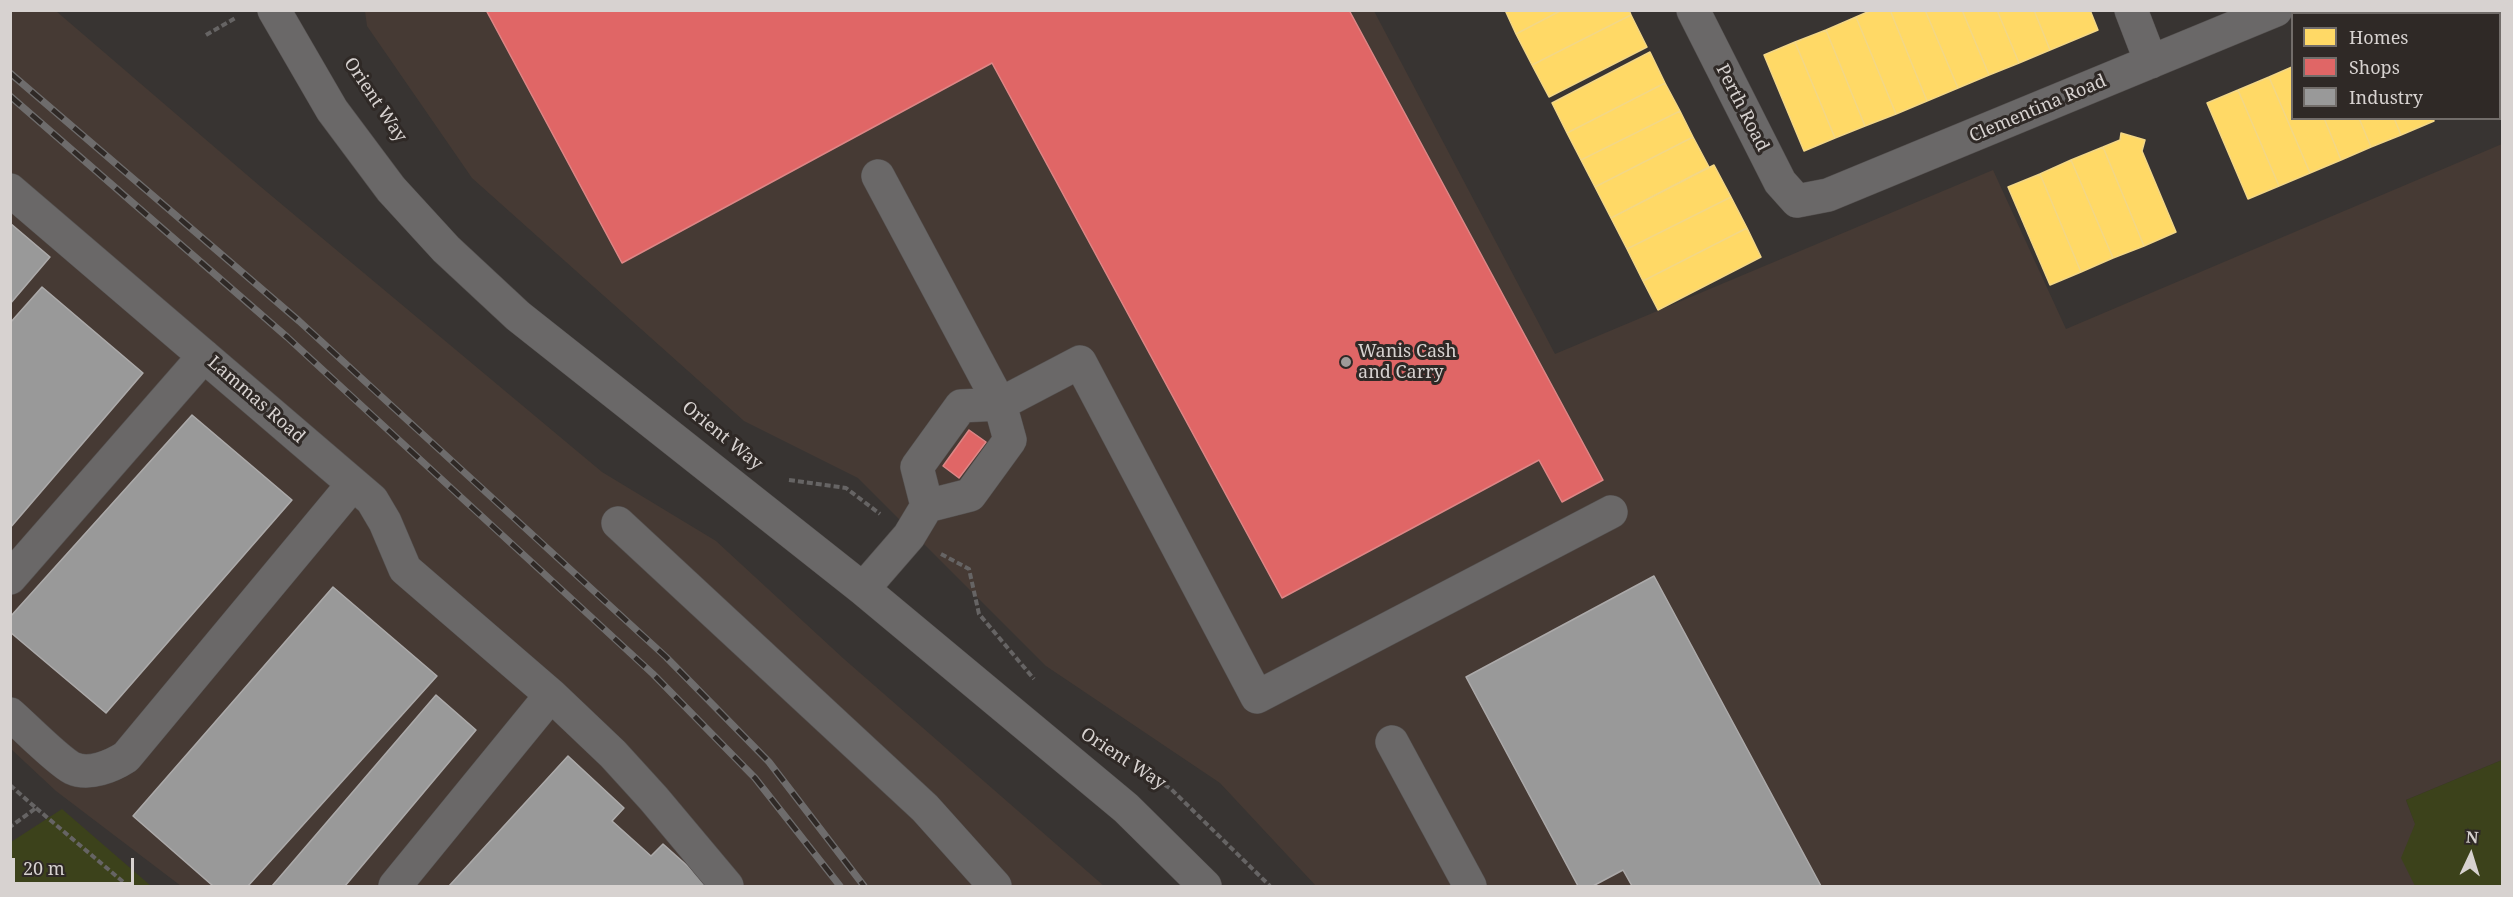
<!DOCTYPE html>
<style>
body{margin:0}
#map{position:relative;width:2513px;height:897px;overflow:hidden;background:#383432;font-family:"Noto Serif",serif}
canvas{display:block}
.frame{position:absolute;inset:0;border:12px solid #d7d2d0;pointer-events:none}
.legend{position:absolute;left:2291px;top:12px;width:210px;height:108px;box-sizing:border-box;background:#2f2926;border:2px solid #726d6a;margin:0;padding:8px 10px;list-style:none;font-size:18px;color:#d7d2d0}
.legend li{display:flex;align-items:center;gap:12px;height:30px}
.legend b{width:30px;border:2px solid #726d6a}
.north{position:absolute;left:2441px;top:825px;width:60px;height:60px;-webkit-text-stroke:4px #2f2926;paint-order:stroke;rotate:4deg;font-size:16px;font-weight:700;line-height:24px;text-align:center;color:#d7d2d0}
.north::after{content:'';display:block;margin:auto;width:21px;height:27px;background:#d7d2d0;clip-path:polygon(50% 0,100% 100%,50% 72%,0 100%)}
.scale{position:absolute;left:12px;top:858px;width:122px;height:27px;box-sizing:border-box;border:3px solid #d7d2d0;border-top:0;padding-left:8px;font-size:18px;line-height:21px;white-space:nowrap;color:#d7d2d0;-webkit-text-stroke:4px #2f2926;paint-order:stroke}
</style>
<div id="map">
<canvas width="2513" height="897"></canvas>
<div class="frame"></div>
<ul class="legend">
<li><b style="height:16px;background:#ffd966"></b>Homes</li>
<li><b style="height:16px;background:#e06666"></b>Shops</li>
<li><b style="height:16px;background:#999"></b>Industry</li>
</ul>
<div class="north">N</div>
<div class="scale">20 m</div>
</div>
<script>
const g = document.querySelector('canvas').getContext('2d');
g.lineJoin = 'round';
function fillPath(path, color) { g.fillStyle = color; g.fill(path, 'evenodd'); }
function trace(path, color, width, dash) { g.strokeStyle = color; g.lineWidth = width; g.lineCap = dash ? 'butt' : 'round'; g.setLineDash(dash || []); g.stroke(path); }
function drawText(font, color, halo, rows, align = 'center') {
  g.font = font + ' "Noto Serif",serif'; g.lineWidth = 6; g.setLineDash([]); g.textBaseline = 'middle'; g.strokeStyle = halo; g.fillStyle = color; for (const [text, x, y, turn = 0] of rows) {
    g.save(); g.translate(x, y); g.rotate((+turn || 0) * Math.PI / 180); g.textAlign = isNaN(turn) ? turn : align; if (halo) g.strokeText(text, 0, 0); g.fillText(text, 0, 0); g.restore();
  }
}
fillPath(new Path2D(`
 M 10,11 L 56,11 L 261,187 L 602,472 L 716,541 L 844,659 L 1104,886 L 181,886 L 56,791 L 11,749 Z
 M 365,11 L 1374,11 L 1555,354 L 1993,170 L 2066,329 L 2502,144 L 2502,760 L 2406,800 L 2439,886 L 1316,886 L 1220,783 L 1046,666 L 858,478 L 744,421 L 472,178 L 367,26 Z`), '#463a34');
fillPath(new Path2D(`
 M 2502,760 L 2502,886 L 2415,886 L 2401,858 L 2415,824 L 2406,800 Z
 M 62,809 L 151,886 L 11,886 L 11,842 Z`), '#3c421b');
const homes = new Path2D(`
 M 1505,10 L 1562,10 L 1516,34 Z
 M 1562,10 L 1629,10 L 1631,15 L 1532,65 L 1516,34 Z
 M 1872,10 L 1890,10 L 1927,101 L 1896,114 L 1856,17 Z
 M 1890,10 L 1925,10 L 1958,88 L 1927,101 Z
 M 1925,10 L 1962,10 L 1989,75 L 1958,88 Z
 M 1962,10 L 1997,10 L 2019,63 L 1989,75 Z
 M 1997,10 L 2034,10 L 2050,50 L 2019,63 Z
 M 2034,10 L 2090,10 L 2098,30 L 2050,50 Z
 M 2421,10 L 2458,10 L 2460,14 L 2422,14 Z
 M 2458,10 L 2494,10 L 2495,14 L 2460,14 Z
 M 1631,15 L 1647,47 L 1549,97 L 1532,65 Z
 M 1856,17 L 1896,114 L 1865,126 L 1826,30 Z
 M 2500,23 L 2502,30 L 2502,80 L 2500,81 Z
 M 1826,30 L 1865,126 L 1835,138 L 1795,42 Z
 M 1795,42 L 1835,138 L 1804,151 L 1764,55 Z
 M 1650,52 L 1665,83 L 1567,133 L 1552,103 Z
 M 2292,67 L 2292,118 L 2324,118 L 2341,160 L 2310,173 L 2269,77 Z
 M 2269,77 L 2310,173 L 2279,186 L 2238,90 Z
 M 1665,83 L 1680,111 L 1581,160 L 1567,133 Z
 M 2238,90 L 2279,186 L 2248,199 L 2207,103 Z
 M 1680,111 L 1693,137 L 1595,187 L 1581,160 Z
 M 2324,118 L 2359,118 L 2371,147 L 2341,160 Z
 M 2359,118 L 2394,118 L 2401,135 L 2371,147 Z
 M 2394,118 L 2433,118 L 2434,121 L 2401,135 Z
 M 2121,133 L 2145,140 L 2142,151 L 2176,232 L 2144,246 L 2103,147 L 2120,140 Z
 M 1693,137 L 1709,167 L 1611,218 L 1595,187 Z
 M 2103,147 L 2144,246 L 2113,258 L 2071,160 Z
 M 2071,160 L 2113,258 L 2081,272 L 2040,174 Z
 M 1714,165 L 1731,197 L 1627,249 L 1611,218 Z
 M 2040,174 L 2081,272 L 2050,285 L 2008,187 Z
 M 1731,197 L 1747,228 L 1643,281 L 1627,249 Z
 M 1747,228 L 1761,257 L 1658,310 L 1643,281 Z`);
fillPath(homes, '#ffd966');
trace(homes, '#f3d786', 1.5);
const shops = new Path2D(`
 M 486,10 L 1349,10 L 1603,480 L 1562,502 L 1539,460 L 1282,598 L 992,63 L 622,263 Z
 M 969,430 L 986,442 L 959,478 L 943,466 Z`);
fillPath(shops, '#e06666');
trace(shops, '#dd8686', 1.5);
const industry = new Path2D(`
 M 10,223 L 50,257 L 10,304 Z
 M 42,287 L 143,373 L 10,528 L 10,323 Z
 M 192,415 L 292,500 L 106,713 L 10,632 L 10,617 Z
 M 1654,576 L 1821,886 L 1632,886 L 1623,870 L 1593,886 L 1578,886 L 1466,677 Z
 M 333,587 L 437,676 L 248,886 L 213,886 L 133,816 Z
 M 436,695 L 476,730 L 345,886 L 272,886 Z
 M 568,756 L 624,808 L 612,821 L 651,856 L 663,844 L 710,886 L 449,886 Z`);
fillPath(industry, '#999');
trace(industry, '#acaaaa', 1.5);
const minor = new Path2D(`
 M 274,10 L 332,110 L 391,189 L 446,249 L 518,316 L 863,589 L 1126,808 L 1205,886
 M 1693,10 L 1780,182 L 1797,201 L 1828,195 L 2276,10
 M 2131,10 L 2151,62
 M 878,176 L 1000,404 L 1010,440 L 970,495 L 927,506
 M 10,190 L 372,500 L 385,522 L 405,569 L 551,695
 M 618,523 L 925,808 L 995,886
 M 10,578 L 204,356
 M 863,589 L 909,536 L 927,506 L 917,467 L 961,406 L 1000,404 L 1080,362 L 1257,697 L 1611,512
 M 10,714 C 25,727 57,760 72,768 C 89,776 112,766 126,757 L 353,484
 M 1392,742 L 1470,886
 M 395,886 L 551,695 L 613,754 L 654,799 L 727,886`);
trace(minor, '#54504f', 34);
trace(new Path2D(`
 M 206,35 L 237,17
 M 789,480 L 846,488 L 880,514
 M 941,554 L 969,569 L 979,614 L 1034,679
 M 1149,775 L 1171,789 L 1270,886
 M 10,785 L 36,808 L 10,827
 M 36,808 L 128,886`), '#666464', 4, [6, 3]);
trace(minor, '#6a6868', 33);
const rail = new Path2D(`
 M 10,73 L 299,321 L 666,657 L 769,762 L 864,886
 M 10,96 L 287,337 L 653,674 L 755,778 L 840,886`);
trace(rail, '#6e6c6c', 7);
trace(rail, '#2f2926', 4.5, [14]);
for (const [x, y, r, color] of [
 [1346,362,6,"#9f9b99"]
]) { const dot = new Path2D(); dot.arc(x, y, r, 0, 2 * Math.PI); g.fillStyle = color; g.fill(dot); trace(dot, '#2f2926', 2); }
drawText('18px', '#d7d2d0', '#2f2926', [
 ["Orient Way",375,100,56],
 ["Perth Road",1742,108,63],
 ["Clementina Road",2038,109,-23],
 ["Lammas Road",256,400,41],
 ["Orient Way",722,436,39],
 ["Orient Way",1123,759,33]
]);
drawText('18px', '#d7d2d0', '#2f2926', [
 ["Wanis Cash",1358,352],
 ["and Carry",1358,373]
], 'left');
</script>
